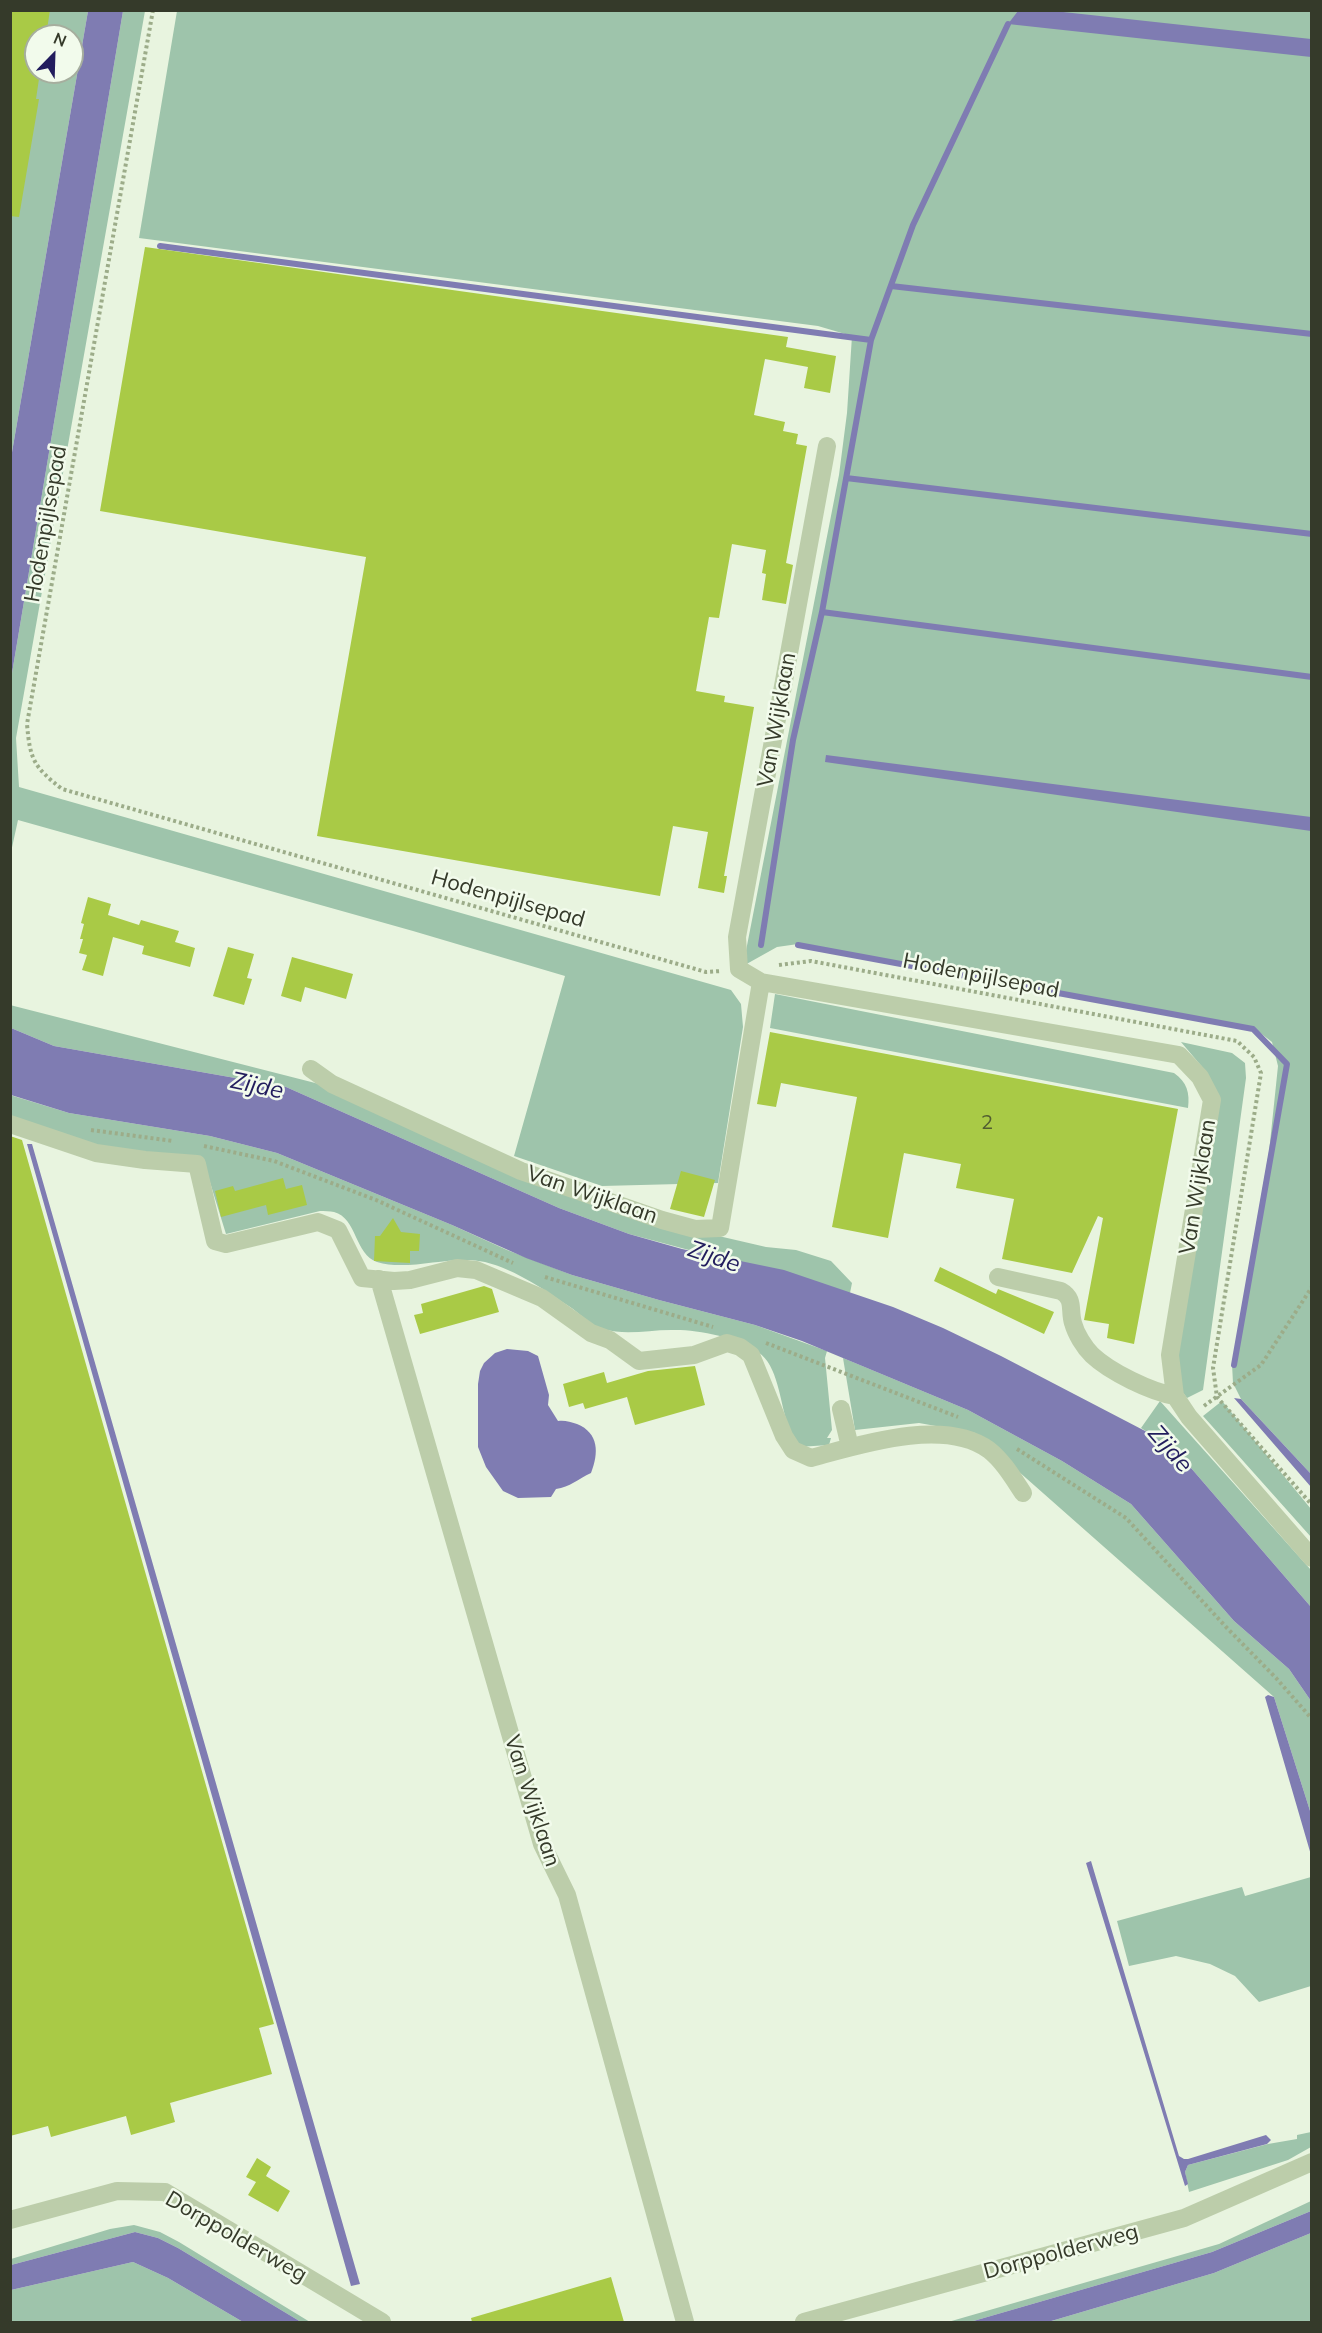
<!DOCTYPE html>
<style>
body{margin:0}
#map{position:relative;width:1322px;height:2333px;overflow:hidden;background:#e8f4df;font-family:Mulish,sans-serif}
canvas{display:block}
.frame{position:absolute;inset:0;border:12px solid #353a2a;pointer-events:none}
.north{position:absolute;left:24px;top:24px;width:60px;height:60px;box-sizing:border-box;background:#f2fbec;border:2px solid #a6ae9e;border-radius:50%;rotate:23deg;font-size:16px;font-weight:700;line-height:24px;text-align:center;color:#353a2a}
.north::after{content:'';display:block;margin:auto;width:21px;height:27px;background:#221d5d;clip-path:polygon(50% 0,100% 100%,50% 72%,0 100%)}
</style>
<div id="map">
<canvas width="1322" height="2333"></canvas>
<div class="frame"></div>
<div class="north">N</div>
</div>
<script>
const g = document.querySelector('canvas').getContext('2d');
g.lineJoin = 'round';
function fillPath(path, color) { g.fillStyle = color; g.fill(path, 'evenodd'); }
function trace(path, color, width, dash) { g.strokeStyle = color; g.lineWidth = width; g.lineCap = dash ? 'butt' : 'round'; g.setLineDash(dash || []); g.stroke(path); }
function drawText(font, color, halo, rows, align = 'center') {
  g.font = font + ' Mulish,sans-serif'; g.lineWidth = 5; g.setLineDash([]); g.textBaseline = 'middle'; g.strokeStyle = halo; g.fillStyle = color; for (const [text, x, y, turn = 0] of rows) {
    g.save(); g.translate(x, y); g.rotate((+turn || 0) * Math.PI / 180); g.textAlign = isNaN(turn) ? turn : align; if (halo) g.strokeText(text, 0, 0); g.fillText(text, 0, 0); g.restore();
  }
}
fillPath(new Path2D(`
 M 11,11 L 88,11 L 11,458 ZM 36,36 L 72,36 L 72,72 L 36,72 Z
 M 123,11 L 145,11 L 16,738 L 19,787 L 731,990 L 741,1004 L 743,1027 L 718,1183 L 602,1186 L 514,1156 L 565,976 L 413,931 L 18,820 L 11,852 L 11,679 Z
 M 177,11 L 1311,11 L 1311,1474 L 1241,1399 L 1233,1383 L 1232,1364 L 1269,1152 L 1278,1066 L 1272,1042 L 1254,1028 L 798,944 L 777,947 L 743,966 L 839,475 L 847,413 L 852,336 L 818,326 L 139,238 Z
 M 775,994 L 1174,1073 C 1187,1082 1190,1093 1188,1108 L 770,1028 Z
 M 10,1005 L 323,1085 L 343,1097 L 710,1234 L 766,1247 L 796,1250 L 831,1261 L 852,1283 L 850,1293 L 629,1234 L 559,1208 L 286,1087 L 54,1046 L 11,1028 Z
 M 1181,1042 L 1232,1053 L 1245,1063 L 1246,1078 L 1203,1390 L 1187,1398 L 1178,1386 L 1173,1344 L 1203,1173 L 1203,1068 Z
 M 10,1095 L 69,1113 L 210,1136 L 277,1153 L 452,1225 L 507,1250 L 572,1275 L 659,1300 L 755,1325 L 827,1351 L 825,1358 L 832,1430 L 827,1438 L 831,1438 L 829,1445 L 798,1447 C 794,1439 790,1431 787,1422 C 780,1402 778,1365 758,1352 C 740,1338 699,1330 676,1330 C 651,1329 628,1336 603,1329 C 592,1326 582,1316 573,1309 C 546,1291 517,1270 485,1262 C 452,1254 409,1272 377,1262 C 355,1255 357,1218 334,1212 C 330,1211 324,1211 320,1211 L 226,1234 L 204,1163 L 109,1149 L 11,1120 Z
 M 843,1358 L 968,1410 L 1062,1461 L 1131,1504 L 1234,1621 L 1289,1669 L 1311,1701 L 1311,1814 L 1274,1697 L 975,1433 L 919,1423 L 855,1430 Z
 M 1160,1401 L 1311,1570 L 1311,1607 L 1191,1468 L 1170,1447 L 1141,1428 Z
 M 1222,1401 L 1311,1509 L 1311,1537 L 1203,1416 Z
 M 1311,1877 L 1311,1986 L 1259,2002 L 1235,1976 L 1210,1964 L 1176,1956 L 1129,1966 L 1117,1921 L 1242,1887 L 1245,1896 Z
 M 1311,2132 L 1311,2147 L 1288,2160 L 1189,2192 L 1185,2172 L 1188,2165 L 1268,2144 L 1297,2139 L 1297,2135 Z
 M 1311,2201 L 1311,2211 L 1212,2252 L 970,2322 L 948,2322 L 1219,2244 Z
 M 134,2225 L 160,2232 L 179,2242 L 310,2322 L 301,2322 L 178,2248 L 158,2238 L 135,2232 L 11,2265 L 11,2259 L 110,2229 Z
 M 1311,2233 L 1311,2322 L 1048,2322 L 1214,2273 Z
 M 133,2262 L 168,2278 L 243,2322 L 11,2322 L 11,2290 Z`), '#9ec4ab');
fillPath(new Path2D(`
 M 88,11 L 123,11 L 11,679 L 11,458 Z
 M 1018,11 L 1054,11 L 1311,39 L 1311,57 L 1008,24 Z
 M 826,755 L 1311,817 L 1311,831 L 825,762 Z
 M 11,1028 L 54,1046 L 286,1087 L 559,1208 L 629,1234 L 682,1249 L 784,1270 L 893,1307 L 943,1328 L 1001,1356 L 1147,1432 L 1170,1447 L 1191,1468 L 1311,1607 L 1311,1701 L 1289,1669 L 1234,1621 L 1131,1504 L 1062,1461 L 968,1410 L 802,1341 L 755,1325 L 659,1300 L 572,1275 L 526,1258 L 452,1225 L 277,1153 L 210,1136 L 69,1113 L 11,1095 Z
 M 27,1144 L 32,1144 L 360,2284 L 351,2286 Z
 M 507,1349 L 528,1351 L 538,1356 L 549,1395 L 548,1405 L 558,1421 C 565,1420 570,1422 577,1424 C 599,1433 599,1453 591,1473 C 578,1479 570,1487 556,1489 L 551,1497 L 518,1498 L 503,1491 L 486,1467 L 478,1447 L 478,1384 L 480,1371 L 484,1363 L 495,1353 Z
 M 1234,1398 L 1241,1399 L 1311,1474 L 1311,1487 Z
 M 1268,1695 L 1274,1697 L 1311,1814 L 1311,1855 L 1265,1697 Z
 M 1091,1861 L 1179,2156 L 1184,2159 L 1188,2159 L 1266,2135 L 1271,2140 L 1267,2144 L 1188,2165 L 1185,2172 L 1188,2184 L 1185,2186 L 1086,1863 Z
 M 1311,2211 L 1311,2233 L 1214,2273 L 1048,2322 L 970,2322 L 1212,2252 Z
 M 135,2232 L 158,2238 L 178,2248 L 301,2322 L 243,2322 L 168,2278 L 133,2262 L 11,2290 L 11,2265 Z`), '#7f7cb2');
trace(new Path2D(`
 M 160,246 L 871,340
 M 891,286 L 1312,334
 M 846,478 L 1312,534
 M 822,612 L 1312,677
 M 761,945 L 793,740 L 822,612 L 871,340 L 913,225 L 1008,24
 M 798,945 L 1253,1029 L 1287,1064 L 1234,1365`), '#7f7cb2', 6);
fillPath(new Path2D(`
 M 10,10 L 50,10 L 46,36 L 36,36 L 36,72 L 40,72 L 36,99 L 39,99 L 19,217 L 10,216 Z
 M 145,247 L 788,337 L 786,347 L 836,356 L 830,393 L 804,388 L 808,367 L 765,359 L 754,415 L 785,422 L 783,431 L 798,434 L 796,444 L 807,446 L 786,563 L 793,565 L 786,604 L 762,600 L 766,574 L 762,573 L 766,550 L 732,544 L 719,618 L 709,617 L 696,691 L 725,696 L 724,702 L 754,707 L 724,876 L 727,876 L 724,893 L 698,888 L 708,832 L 673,826 L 660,896 L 317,836 L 366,557 L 100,511 Z
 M 88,897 L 111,904 L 108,915 L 139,925 L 141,920 L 179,931 L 175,942 L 195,948 L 190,967 L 142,954 L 144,946 L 113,937 L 103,976 L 82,970 L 87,955 L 79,953 L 83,939 L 80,939 L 84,924 L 81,923 Z
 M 228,947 L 254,954 L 247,978 L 252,979 L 244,1005 L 213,996 Z
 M 292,957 L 353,974 L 346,999 L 305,987 L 301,1002 L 281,996 Z
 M 770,1032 L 1178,1109 L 1134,1344 L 1107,1338 L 1109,1324 L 1084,1320 L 1103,1218 L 1098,1216 L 1072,1273 L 1002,1259 L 1014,1199 L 956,1188 L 961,1164 L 904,1153 L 888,1238 L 832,1227 L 857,1097 L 781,1083 L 776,1107 L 757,1104 Z
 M 10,1136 L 22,1140 L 274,2024 L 259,2028 L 272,2074 L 170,2103 L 175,2122 L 131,2135 L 126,2116 L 51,2137 L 48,2126 L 10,2136 Z
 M 681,1171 L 715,1180 L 704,1217 L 670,1209 Z
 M 283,1178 L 286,1189 L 302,1185 L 307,1205 L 268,1215 L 266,1205 L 221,1217 L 215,1191 L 233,1186 L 235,1191 Z
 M 393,1218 L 401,1232 L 420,1234 L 419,1251 L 410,1251 L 410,1263 L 374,1261 L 375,1236 L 380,1236 Z
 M 940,1267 L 996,1294 L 998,1289 L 1054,1312 L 1044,1334 L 934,1281 Z
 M 484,1286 L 492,1289 L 499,1312 L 420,1334 L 414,1315 L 423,1313 L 421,1304 Z
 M 695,1366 L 705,1405 L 635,1425 L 627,1397 L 585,1409 L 583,1403 L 569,1407 L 563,1384 L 604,1372 L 607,1383 L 648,1371 Z
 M 257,2158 L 271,2167 L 266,2176 L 290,2191 L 278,2212 L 248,2195 L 256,2182 L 246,2177 Z
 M 611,2277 L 624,2322 L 472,2322 L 471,2318 Z`), '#a9ca46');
trace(new Path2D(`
 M 153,10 L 27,724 C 30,760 34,767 62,789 L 706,972 L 721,971
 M 779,965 L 811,961 L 1237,1041 L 1254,1057 L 1261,1073 L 1213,1368 L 1217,1397 L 1312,1505
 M 91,1130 L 173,1141
 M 204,1146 L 274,1161 L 376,1200 L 513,1263
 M 545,1277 L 713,1327
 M 766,1343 L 958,1417
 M 1204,1406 L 1261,1365 L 1312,1287
 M 1017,1449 L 1126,1518 L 1226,1627 L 1276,1678 L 1312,1719`), '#9cac89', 4, [3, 3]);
trace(new Path2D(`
 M 761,982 L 739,969 L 737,937 L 827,446
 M 311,1069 L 332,1084 L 521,1171 L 662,1220 L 695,1229 L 720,1228 L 761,982 L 1179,1055 L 1200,1077 L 1212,1100 L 1170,1355 L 1175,1396 L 1189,1417 L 1312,1558
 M 10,1124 L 96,1153 L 145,1160 L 197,1164 L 215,1241 L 226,1244 L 318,1222 L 338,1230 L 362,1278 L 394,1281 L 410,1280 L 457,1268 L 476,1270 L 542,1298 L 591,1333 L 610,1340 L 639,1361 L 694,1355 L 727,1343 L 740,1347 L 751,1355 L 784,1436 L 793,1450 L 811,1458 C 859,1445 944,1417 989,1450 C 1003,1461 1013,1478 1023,1493
 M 998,1277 L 1061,1291 C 1075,1299 1069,1310 1073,1323 C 1076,1334 1084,1347 1092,1355 C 1110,1372 1151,1392 1175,1396
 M 379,1279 L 542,1844 L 567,1895 L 685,2322
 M 841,1409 L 850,1447
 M 10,2220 L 117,2191 L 165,2192 L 382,2322
 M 804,2322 L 1184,2218 L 1312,2162`), '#bccdaa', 18);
drawText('20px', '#525e31', null, [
 ["2",987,1123]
]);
drawText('22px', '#353a2a', '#f2fbec', [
 ["Hodenpijlsepad",46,524,-80],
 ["Van Wijklaan",777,720,-80],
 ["Hodenpijlsepad",508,899,16],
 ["Hodenpijlsepad",981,976,11],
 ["Van Wijklaan",1198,1187,-81],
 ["Van Wijklaan",592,1195,19],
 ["Van Wijklaan",532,1801,72],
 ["Dorppolderweg",236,2237,30],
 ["Dorppolderweg",1061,2252,-15]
]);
drawText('italic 24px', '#221d5d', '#f2fbec', [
 ["Zijde",257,1086,12],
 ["Zijde",714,1257,19],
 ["Zijde",1170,1449,49]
]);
</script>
